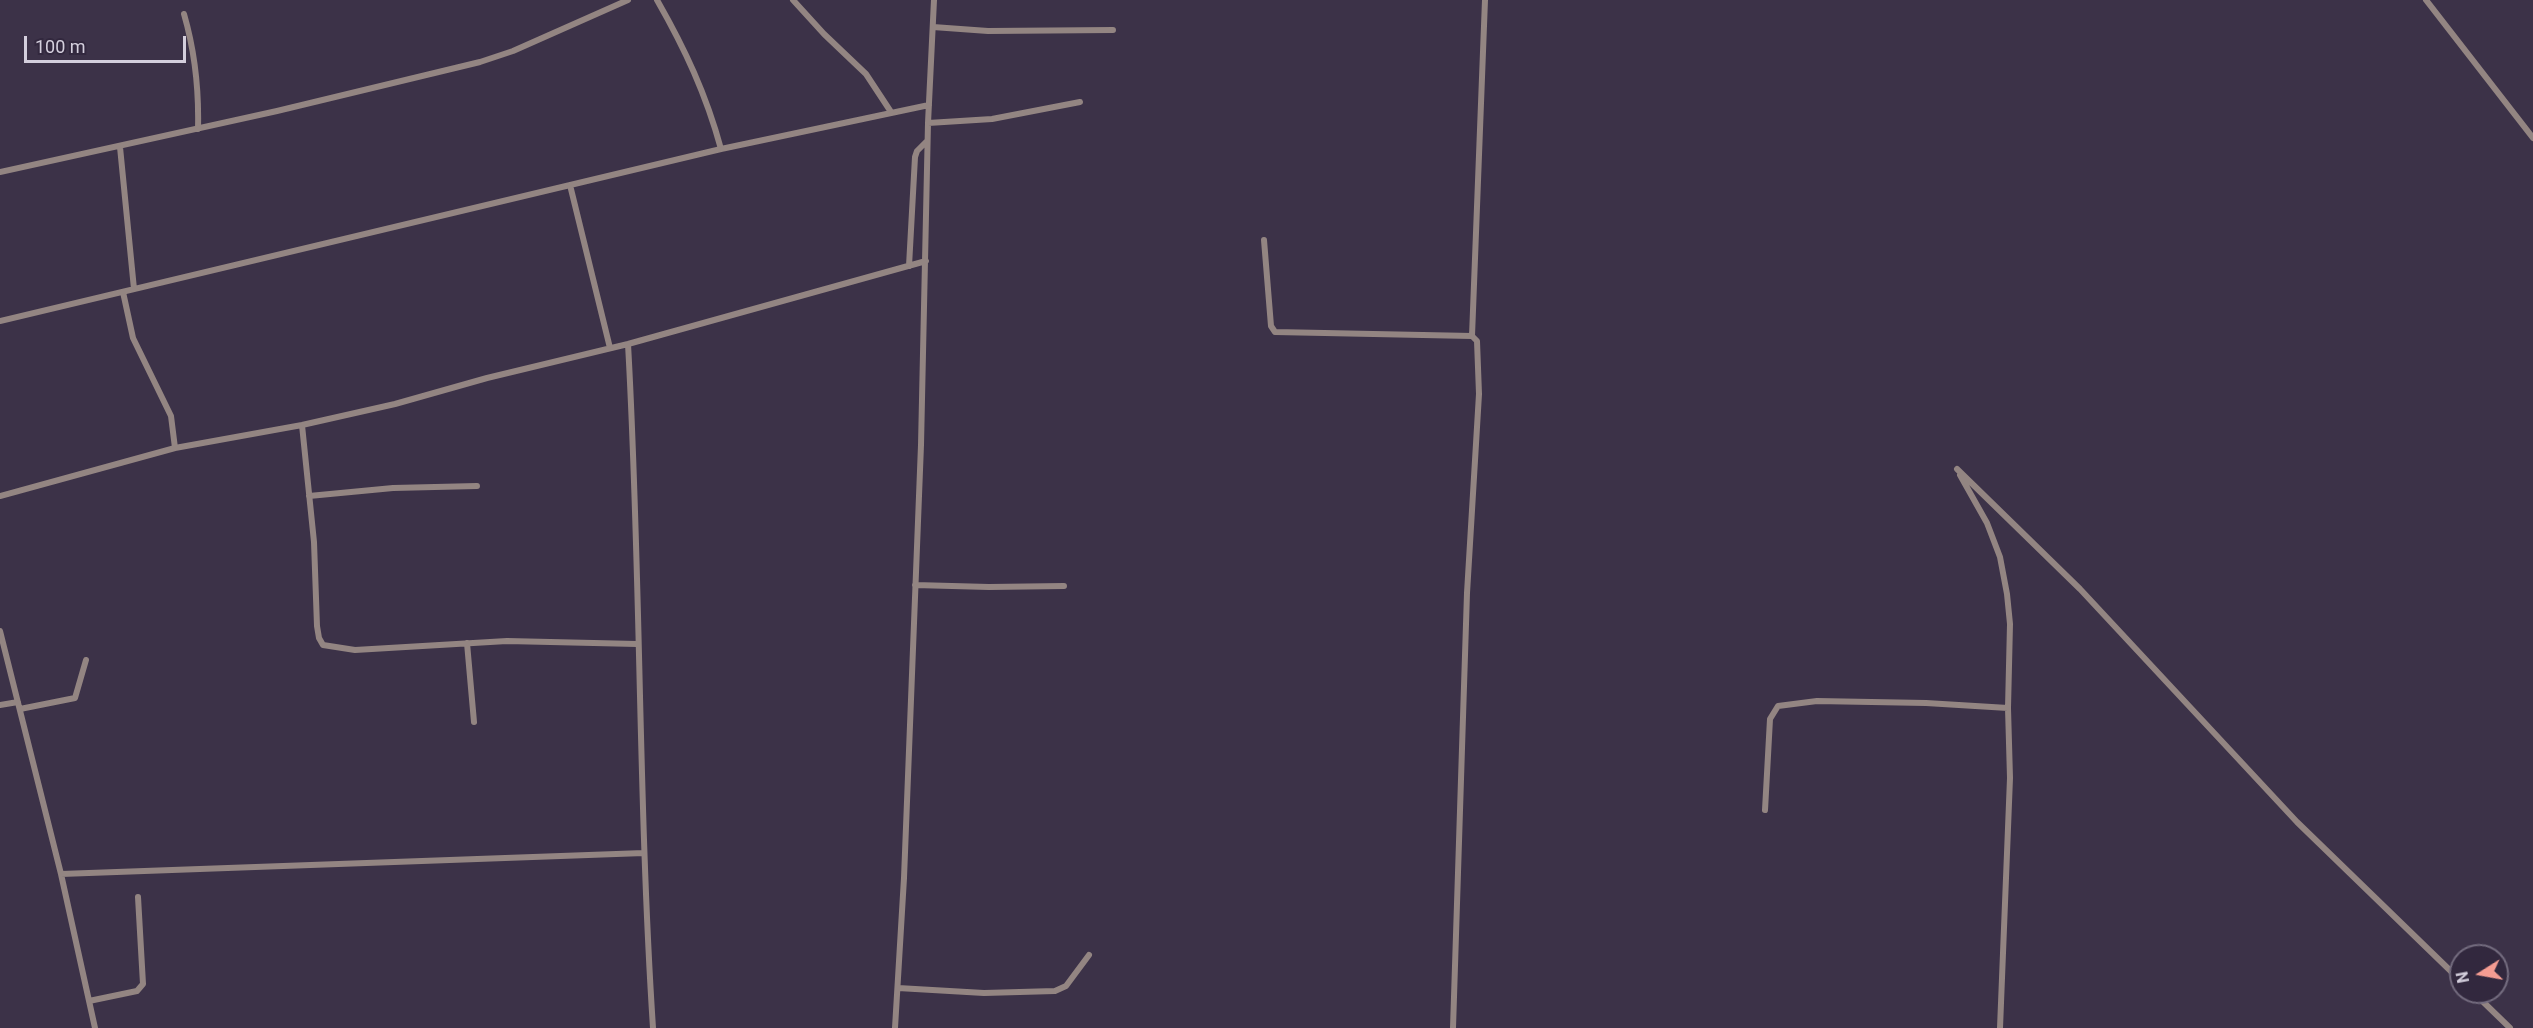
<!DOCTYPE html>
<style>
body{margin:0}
#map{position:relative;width:2533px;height:1028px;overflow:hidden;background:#3c3248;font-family:Roboto,sans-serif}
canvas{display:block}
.north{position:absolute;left:2449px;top:944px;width:60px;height:60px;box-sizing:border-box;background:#32283e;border:2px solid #736b7e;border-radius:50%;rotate:259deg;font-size:16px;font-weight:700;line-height:24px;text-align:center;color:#d4cfdd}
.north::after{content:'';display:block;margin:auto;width:21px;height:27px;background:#f59c92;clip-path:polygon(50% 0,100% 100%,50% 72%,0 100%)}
.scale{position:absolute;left:24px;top:36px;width:162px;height:27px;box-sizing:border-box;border:3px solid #d4cfdd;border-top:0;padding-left:8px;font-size:18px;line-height:21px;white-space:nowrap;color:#d4cfdd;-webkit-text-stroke:4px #32283e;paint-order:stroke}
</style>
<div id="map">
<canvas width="2533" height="1028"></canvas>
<div class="north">N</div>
<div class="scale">100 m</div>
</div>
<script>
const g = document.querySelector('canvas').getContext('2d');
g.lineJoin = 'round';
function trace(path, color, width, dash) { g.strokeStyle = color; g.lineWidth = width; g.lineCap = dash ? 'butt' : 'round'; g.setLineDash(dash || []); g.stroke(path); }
trace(new Path2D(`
 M 657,0 C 685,49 706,94 721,149
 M 793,0 L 824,34 L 866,74 L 891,112
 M 2426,0 L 2533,138
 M 184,14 C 195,52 199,90 198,129
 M 933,27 L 988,31 L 1113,30
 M 928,123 L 992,119 L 1080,102
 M 120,147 L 134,289
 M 0,172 L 277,111 L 480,62 L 513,51 L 628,0
 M 570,185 L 610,348
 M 1264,240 L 1271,326 L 1275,332 L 1472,336 L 1477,341 L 1479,394 L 1467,593 L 1453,1028
 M 909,266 L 915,157 L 917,151 L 927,141
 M 123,292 L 133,338 L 171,416 L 175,448
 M 0,321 L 721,149 L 929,105
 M 1472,336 L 1485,0
 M 628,344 C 641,572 638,800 653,1028
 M 302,425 L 314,542 L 317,626 L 319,638 L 323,645 L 355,650 L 507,641 L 637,644
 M 1957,469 L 2080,589 L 2297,822 L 2461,981
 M 1960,475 L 1987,523 L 2000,557 L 2007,594 L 2010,624 L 2008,708 L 2010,778 L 2000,1028
 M 0,496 L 175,448 L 302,425 L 395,404 L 487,378 L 628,344 L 926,261
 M 309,496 L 393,488 L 477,486
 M 915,585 L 989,587 L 1064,586
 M 0,631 L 61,874 L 95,1028
 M 467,643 L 474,722
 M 0,705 L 18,702
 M 20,709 L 75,698 L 86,660
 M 1765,810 L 1770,719 L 1778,706 L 1817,701 L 1926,703 L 2008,708
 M 61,874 L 644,853
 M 898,988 L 984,993 L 1055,991 L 1066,986 L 1089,955
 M 2473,992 L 2510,1028
 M 89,1001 L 137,991 L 143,984 L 138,897
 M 895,1028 L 904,878 L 921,445 L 928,123 L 934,0`), '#938582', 6);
</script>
